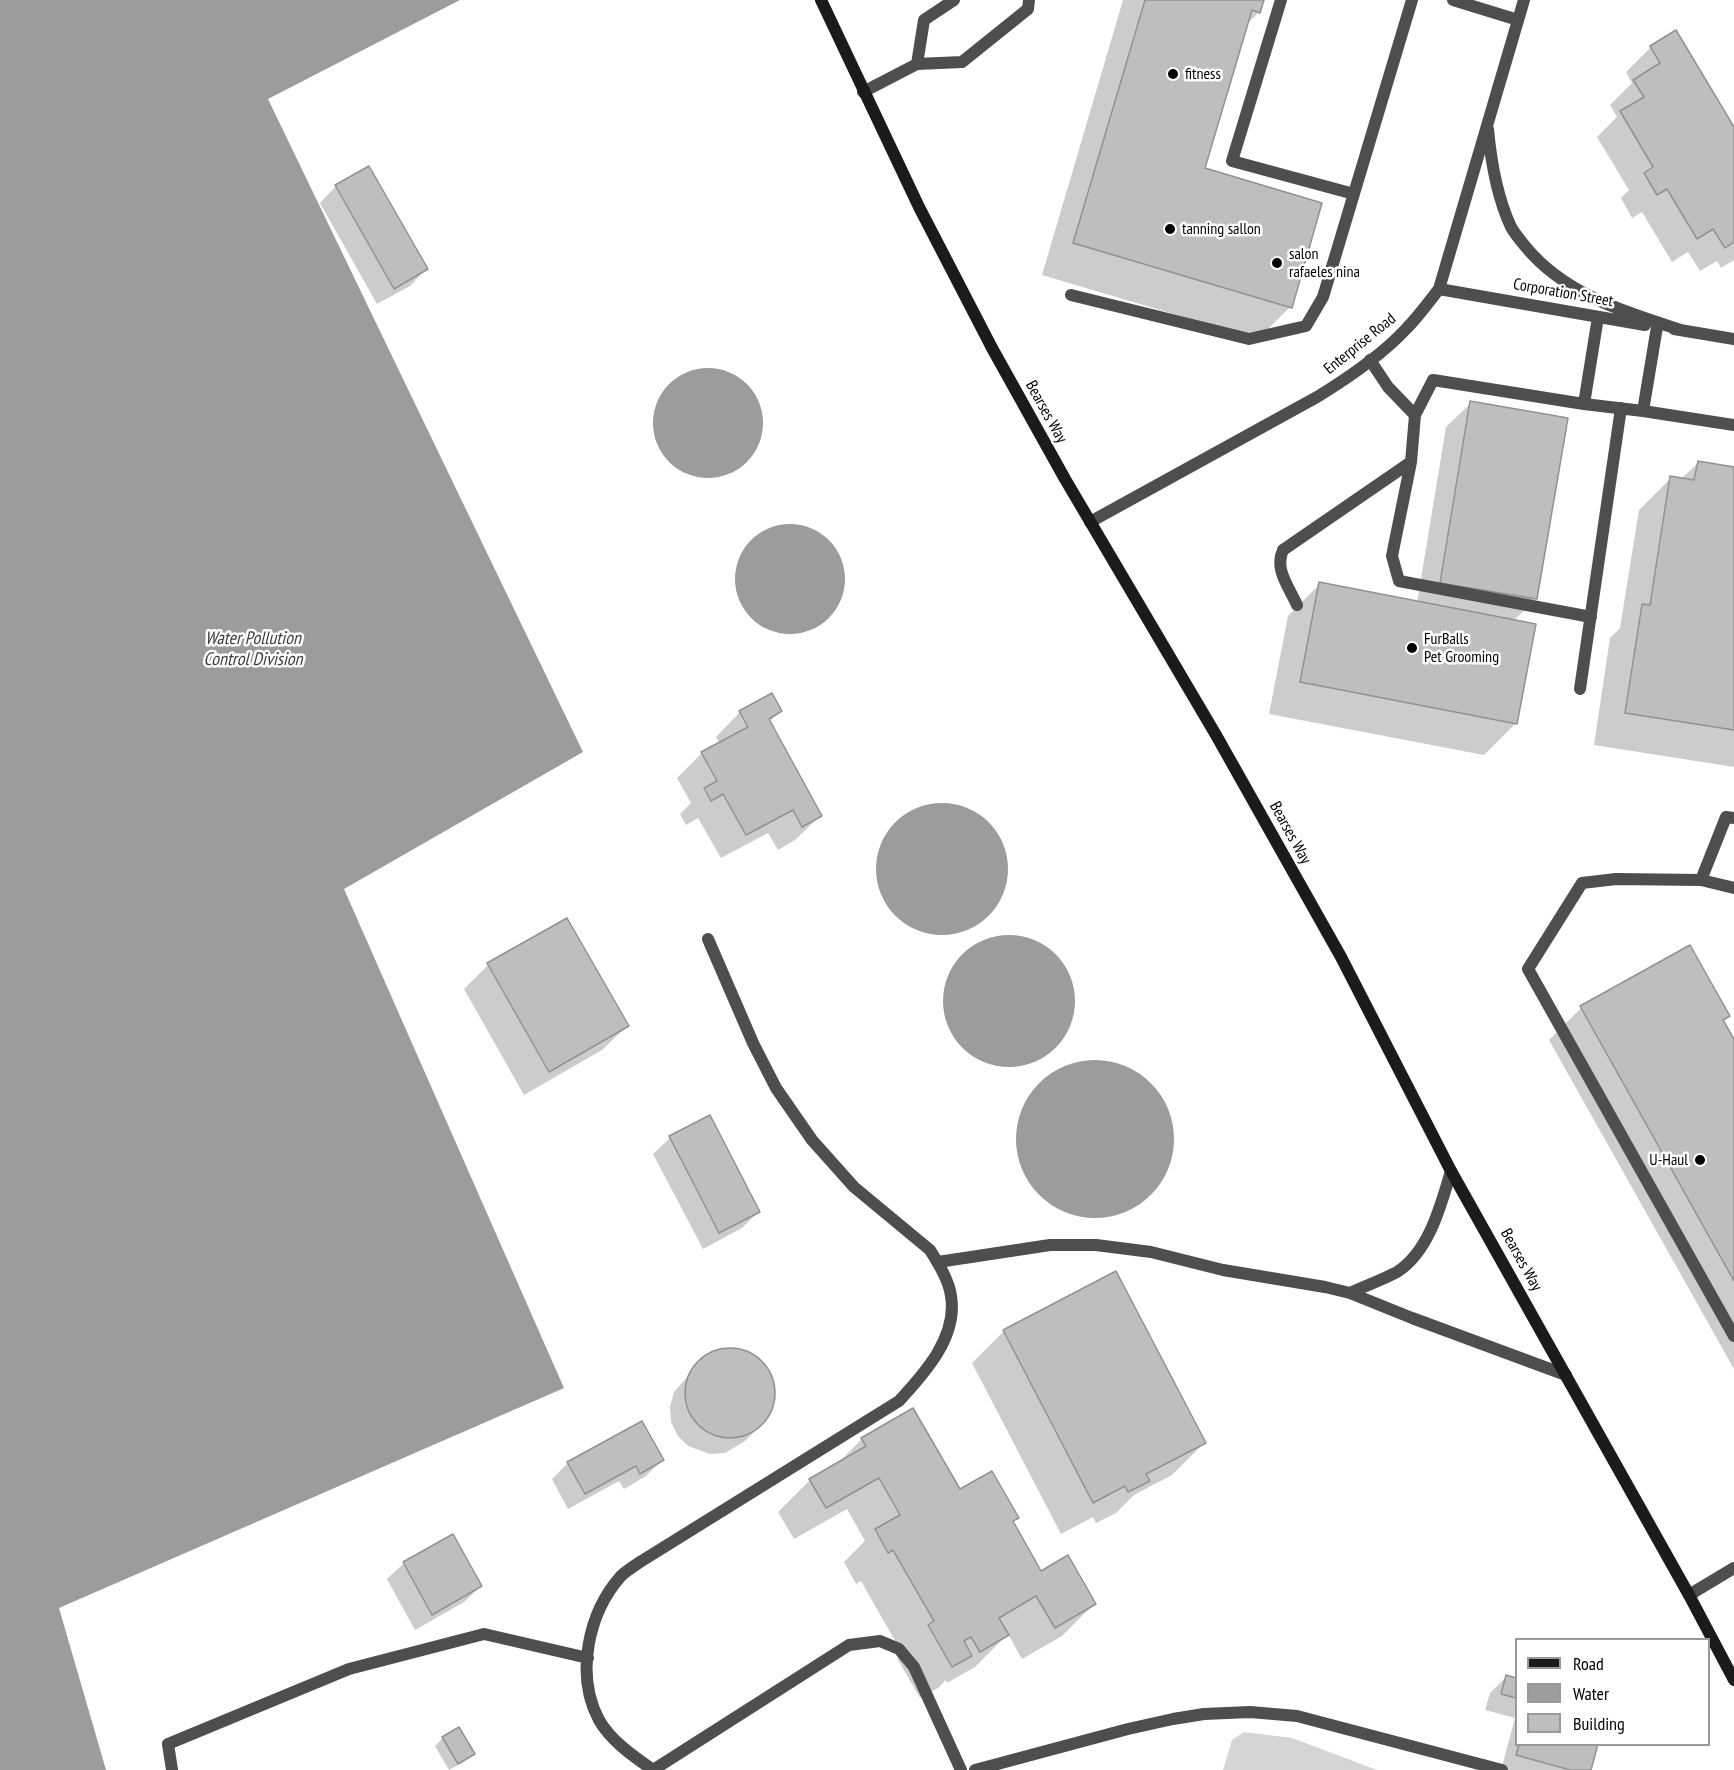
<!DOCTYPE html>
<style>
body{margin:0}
#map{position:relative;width:1734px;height:1770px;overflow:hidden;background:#fff;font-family:"PT Sans Narrow",sans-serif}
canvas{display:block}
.legend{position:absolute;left:1515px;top:1638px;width:195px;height:108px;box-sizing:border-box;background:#fff;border:2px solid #999;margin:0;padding:8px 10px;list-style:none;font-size:18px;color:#000}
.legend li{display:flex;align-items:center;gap:12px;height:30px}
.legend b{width:30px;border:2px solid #999}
</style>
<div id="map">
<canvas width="1734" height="1770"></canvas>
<ul class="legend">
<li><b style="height:8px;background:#1b1b1b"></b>Road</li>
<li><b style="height:16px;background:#9c9c9c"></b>Water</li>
<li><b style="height:16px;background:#bebebe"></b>Building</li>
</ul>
</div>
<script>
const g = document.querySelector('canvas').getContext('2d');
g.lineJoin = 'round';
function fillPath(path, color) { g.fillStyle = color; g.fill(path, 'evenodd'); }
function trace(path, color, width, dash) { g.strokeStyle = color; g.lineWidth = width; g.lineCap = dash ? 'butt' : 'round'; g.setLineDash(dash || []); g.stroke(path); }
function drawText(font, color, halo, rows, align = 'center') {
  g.font = font + ' "PT Sans Narrow",sans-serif'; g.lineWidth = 5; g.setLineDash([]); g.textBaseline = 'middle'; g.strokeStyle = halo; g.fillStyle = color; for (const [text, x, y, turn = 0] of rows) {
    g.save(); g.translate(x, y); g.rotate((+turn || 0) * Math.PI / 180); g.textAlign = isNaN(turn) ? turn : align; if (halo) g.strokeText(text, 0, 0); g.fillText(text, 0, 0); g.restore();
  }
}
fillPath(new Path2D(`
 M 1244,1732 L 1292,1738 L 1377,1770 L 1223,1770 L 1232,1740 Z`), '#d5d5d5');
fillPath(new Path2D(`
 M 0,0 L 460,0 L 268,99 L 583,752 L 344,889 L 564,1388 L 59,1608 L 106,1770 L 0,1770 Z
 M653 423a55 55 0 1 1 110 0a55 55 0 1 1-110 0Z
 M735 579a55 55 0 1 1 110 0a55 55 0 1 1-110 0Z
 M876 869a66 66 0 1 1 132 0a66 66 0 1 1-132 0Z
 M943 1001a66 66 0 1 1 132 0a66 66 0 1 1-132 0Z
 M1016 1139a79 79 0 1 1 158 0a79 79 0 1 1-158 0Z`), '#9c9c9c');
fillPath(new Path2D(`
 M 1123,0 L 1262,0 L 1259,12 L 1246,25 L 1203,169 L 1290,307 L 1258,339 L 1042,275 Z
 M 1676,33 L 1734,129 L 1734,260 L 1721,268 L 1717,261 L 1700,271 L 1688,252 L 1672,262 L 1642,212 L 1632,218 L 1621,198 L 1629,190 L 1597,137 L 1617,117 L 1610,105 L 1632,83 L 1626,72 L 1651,47 Z
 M 336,186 L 426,269 L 410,286 L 377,304 L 320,203 Z
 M 1471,403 L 1536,599 L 1513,621 L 1516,723 L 1484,755 L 1269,714 L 1288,616 L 1320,584 L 1417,603 L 1446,427 Z
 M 1698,463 L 1734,468 L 1734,767 L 1594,745 L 1610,638 L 1620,628 L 1639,510 L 1671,478 L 1681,479 Z
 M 780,711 L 769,722 L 820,816 L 795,840 L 778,850 L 768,833 L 721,858 L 698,818 L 686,825 L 680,814 L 691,803 L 677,778 L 702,753 L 720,744 L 716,737 L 740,712 Z
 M 488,965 L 627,1026 L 602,1050 L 524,1095 L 464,989 Z
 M 1581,1008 L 1728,1015 L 1722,1021 L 1734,1042 L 1734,1369 L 1549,1040 Z
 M 709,1117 L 758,1212 L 742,1228 L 703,1249 L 653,1154 L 670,1138 Z
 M 1004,1331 L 1204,1443 L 1172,1475 L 1134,1495 L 1116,1513 L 1096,1523 L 1093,1517 L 1061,1534 L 972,1363 Z
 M 734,1350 L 749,1353 L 761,1362 L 770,1374 L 774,1397 L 770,1412 L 762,1424 L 745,1441 L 725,1453 L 710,1454 L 688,1446 L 678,1436 L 671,1422 L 670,1407 L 674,1392 L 705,1357 L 719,1351 Z
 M 862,1439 L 959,1491 L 1017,1518 L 1012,1523 L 1041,1573 L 1094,1604 L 1062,1636 L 1022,1659 L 1008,1634 L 975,1667 L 947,1683 L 946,1680 L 938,1688 L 920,1698 L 897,1658 L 902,1653 L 861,1581 L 856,1584 L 844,1562 L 865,1541 L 847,1509 L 794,1539 L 778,1512 L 810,1480 L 836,1465 Z
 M 662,1460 L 646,1476 L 624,1489 L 619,1481 L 568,1509 L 552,1479 L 568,1463 Z
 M 404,1563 L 481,1586 L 464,1602 L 415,1630 L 387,1579 Z
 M 1506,1677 L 1516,1680 L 1516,1744 L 1596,1744 L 1589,1770 L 1501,1770 L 1515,1718 L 1485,1710 L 1490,1693 Z
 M 443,1738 L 473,1753 L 465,1761 L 449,1770 L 435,1746 Z`), '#0003');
const building = new Path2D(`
 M 1145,0 L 1264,0 L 1260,13 L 1252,10 L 1205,168 L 1322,203 L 1292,308 L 1073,243 Z
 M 1676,30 L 1734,127 L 1734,242 L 1725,248 L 1713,229 L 1697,239 L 1667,189 L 1657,195 L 1644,173 L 1653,167 L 1620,111 L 1644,97 L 1633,80 L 1660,63 L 1650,46 Z
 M 369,166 L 428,269 L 394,289 L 335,185 Z
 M 1470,401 L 1568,418 L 1537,599 L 1440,583 Z
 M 1698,461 L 1734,467 L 1734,730 L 1625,713 L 1642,604 L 1650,605 L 1670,476 L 1694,480 Z
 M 1319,582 L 1536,624 L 1517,724 L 1300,682 Z
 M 772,693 L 782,711 L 769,719 L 822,816 L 802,827 L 793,810 L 746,835 L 723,794 L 711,801 L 704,788 L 717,781 L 701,752 L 748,727 L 739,711 Z
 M 567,918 L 629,1026 L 549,1072 L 487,963 Z
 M 1690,945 L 1730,1016 L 1723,1020 L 1734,1039 L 1734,1281 L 1580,1006 Z
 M 710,1115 L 760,1212 L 719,1233 L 669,1136 Z
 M 1116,1271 L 1206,1443 L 1146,1474 L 1150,1481 L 1128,1492 L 1125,1486 L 1093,1503 L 1003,1330 Z
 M685 1393a45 45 0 1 1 90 0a45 45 0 1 1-90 0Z
 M 913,1408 L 960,1489 L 992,1471 L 1019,1518 L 1013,1521 L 1041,1571 L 1068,1555 L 1096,1604 L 1055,1628 L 1036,1596 L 999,1618 L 1009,1635 L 980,1652 L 971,1637 L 964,1641 L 972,1656 L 952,1667 L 928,1625 L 934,1621 L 893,1550 L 888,1553 L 875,1529 L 900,1515 L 879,1478 L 826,1508 L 809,1479 L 866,1446 L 861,1438 Z
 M 642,1421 L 664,1460 L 640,1474 L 636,1466 L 585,1494 L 567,1462 Z
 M 453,1534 L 482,1586 L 432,1615 L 403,1562 Z
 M 1506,1675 L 1516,1678 L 1516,1698 L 1501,1694 Z
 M 459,1727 L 475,1754 L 458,1764 L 442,1737 Z
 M 1519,1744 L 1598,1744 L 1591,1770 L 1570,1770 L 1516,1755 Z`);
fillPath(building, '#bebebe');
trace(building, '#929292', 1.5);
trace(new Path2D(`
 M 1281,0 L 1232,161 L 1354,194
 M 1453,0 L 1518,20
 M 917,64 L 924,20 L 954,0
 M 863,92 L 917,64 L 962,62 L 1028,9 L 1029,0
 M 1071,295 L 1249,339 L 1306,326 L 1323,297 L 1412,0
 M 1657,327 L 1643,411 L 1734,425
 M 1370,360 L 1388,387 L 1415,415 L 1411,462 L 1392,556 L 1399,581 L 1591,617
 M 1584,404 L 1643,411
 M 1415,415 L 1433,380 L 1584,404 L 1598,317
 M 1297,605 C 1289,587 1274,569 1283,550 L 1411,462
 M 1580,689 L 1621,408
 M 1701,880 L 1726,817 L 1734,818
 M 1734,888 L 1701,880 L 1616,879 L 1582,883 L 1528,969 L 1734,1336
 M 938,1262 L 1050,1245 L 1096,1245 L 1151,1252 L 1223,1270 L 1325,1287 L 1350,1293 L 1412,1318 L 1566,1375
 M 1350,1293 C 1365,1286 1382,1280 1397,1272 C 1429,1252 1441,1205 1451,1171
 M 1689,1595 L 1734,1568
 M 172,1770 L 168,1744 L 349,1669 L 484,1634 L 588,1658
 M 653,1770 C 633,1756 611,1741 599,1720 C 575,1675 588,1613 621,1576 C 626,1571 634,1566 640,1562 L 899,1401 C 924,1374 958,1337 951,1296 C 949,1280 938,1263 930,1250 L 854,1187 L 812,1140 L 776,1088 L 753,1043 L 708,939
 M 653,1770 L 849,1645 L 880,1641 L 899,1649 L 914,1667 L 961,1770
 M 975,1770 L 1128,1729 L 1173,1719 L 1204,1714 L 1250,1712 L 1297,1716 L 1502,1770`), '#4e4e4e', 12);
trace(new Path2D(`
 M 1488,129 C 1491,162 1497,197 1511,227 C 1515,234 1520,240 1525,246 C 1564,294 1624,312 1681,330
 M 1439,289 L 1645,325
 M 1674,329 L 1734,339
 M 1090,522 L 1317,397 C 1348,378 1381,356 1406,329 C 1418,317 1428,303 1439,289 L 1524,0`), '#4e4e4e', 12);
trace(new Path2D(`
 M 821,0 L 919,207 L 992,348 L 1065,479 L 1216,735 L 1341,957 L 1451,1171 L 1689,1595 L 1734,1680`), '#1b1b1b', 12);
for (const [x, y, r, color] of [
 [1173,74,6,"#000"],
 [1170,229,6,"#000"],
 [1277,263,6,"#000"],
 [1412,648,6,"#000"],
 [1700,1160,6,"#000"]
]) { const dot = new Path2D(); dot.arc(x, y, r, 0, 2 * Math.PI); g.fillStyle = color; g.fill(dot); trace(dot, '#fff', 2); }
drawText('16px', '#000', '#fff', [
 ["fitness",1185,74],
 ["tanning sallon",1182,229],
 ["salon",1289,254],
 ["rafaeles nina",1289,272],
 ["FurBalls",1424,639],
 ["Pet Grooming",1424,657],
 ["U-Haul",1688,1160,"right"]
], 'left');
drawText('16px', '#000', '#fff', [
 ["Corporation Street",1563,293,10],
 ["Enterprise Road",1360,344,-39],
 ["Bearses Way",1046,412,61],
 ["Bearses Way",1290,833,61],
 ["Bearses Way",1521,1260,61]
]);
drawText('italic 18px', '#3d3d3d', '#fff', [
 ["Water Pollution",253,639],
 ["Control Division",253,660]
]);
</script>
